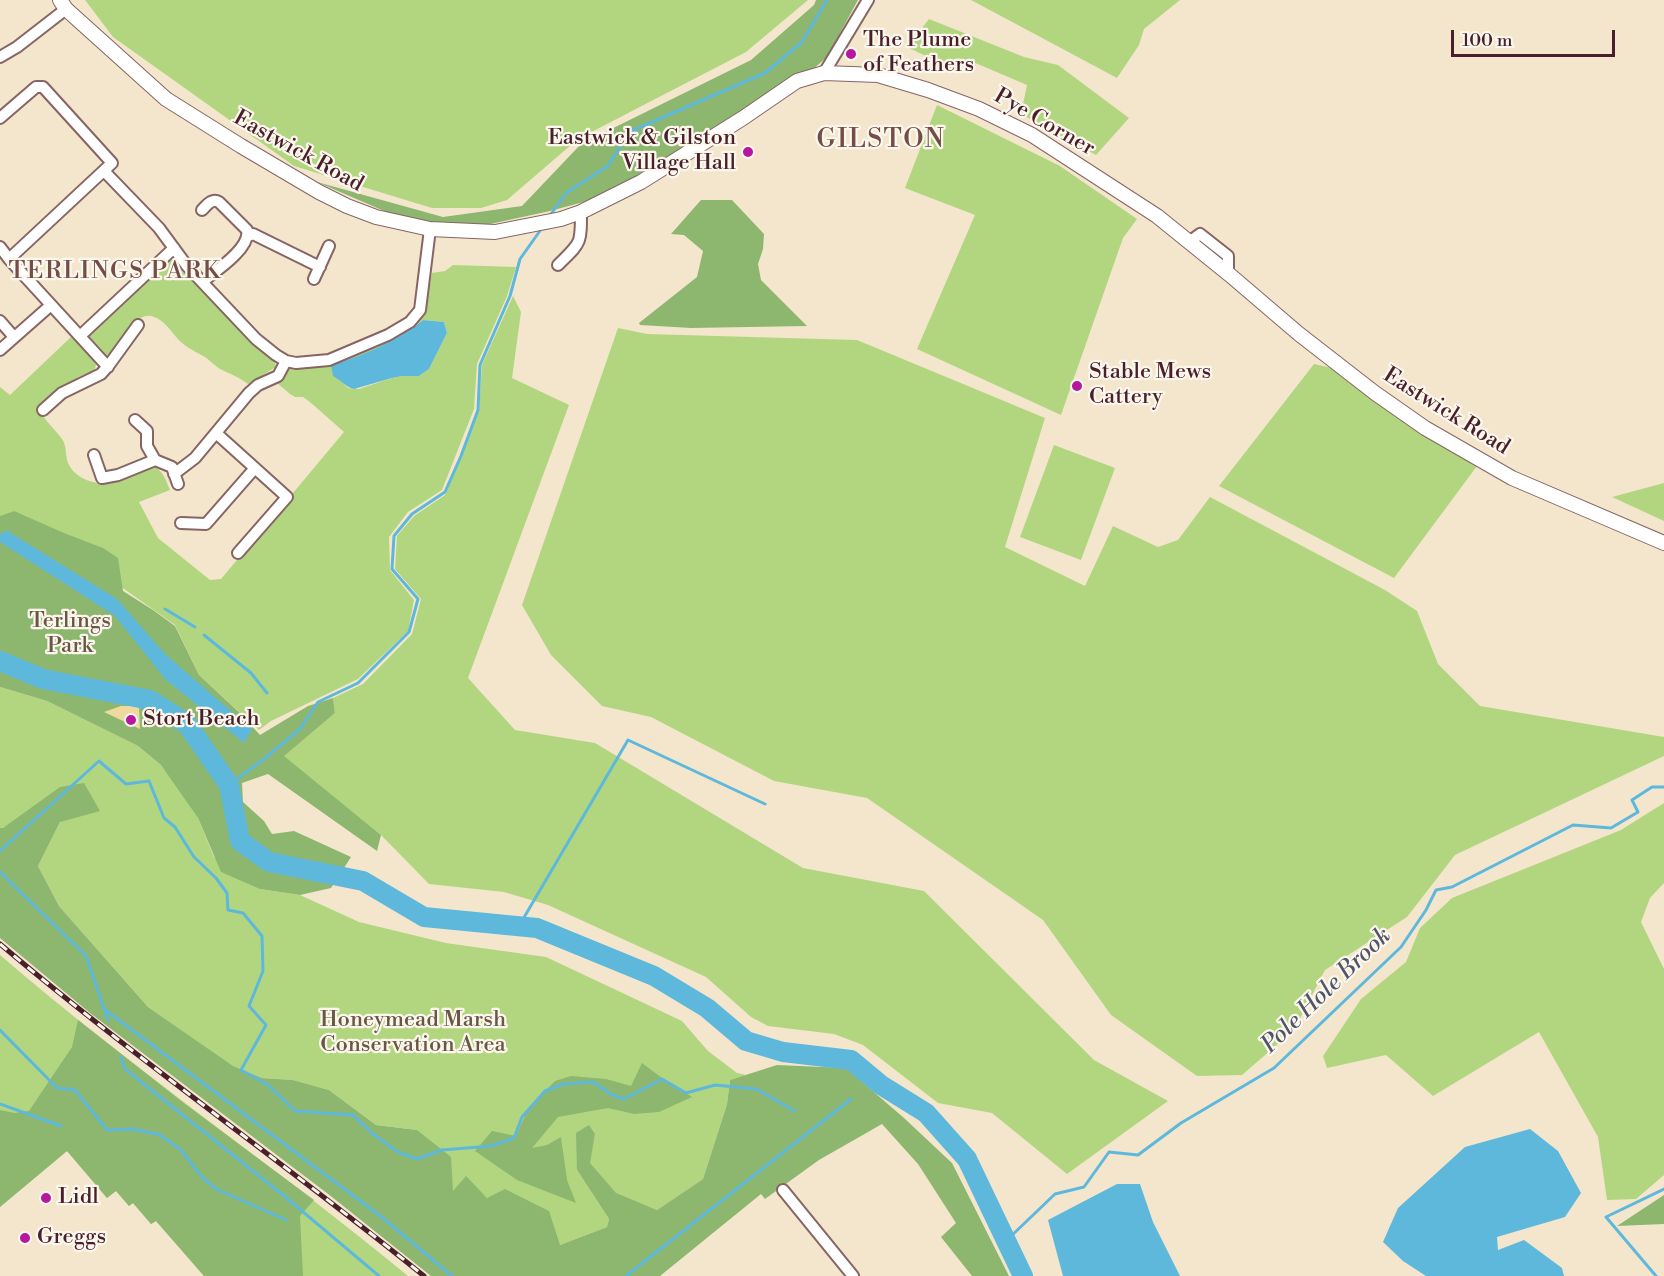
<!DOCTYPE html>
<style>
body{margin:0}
#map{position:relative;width:1664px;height:1276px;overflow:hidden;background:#f4e6cd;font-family:"Libre Bodoni",serif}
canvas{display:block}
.scale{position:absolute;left:1451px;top:30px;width:164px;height:27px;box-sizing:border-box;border:3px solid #4a1f2b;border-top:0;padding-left:8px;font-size:18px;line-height:21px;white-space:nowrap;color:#4a1f2b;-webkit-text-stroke:4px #fbf7ec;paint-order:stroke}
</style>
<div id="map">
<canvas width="1664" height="1276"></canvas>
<div class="scale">100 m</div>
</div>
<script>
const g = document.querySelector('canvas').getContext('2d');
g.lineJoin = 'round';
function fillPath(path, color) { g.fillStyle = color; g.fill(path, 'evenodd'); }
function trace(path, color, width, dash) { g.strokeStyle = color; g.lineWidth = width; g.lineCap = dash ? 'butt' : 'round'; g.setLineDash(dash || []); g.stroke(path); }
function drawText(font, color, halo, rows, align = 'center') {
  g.font = font + ' "Libre Bodoni",serif'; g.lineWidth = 4.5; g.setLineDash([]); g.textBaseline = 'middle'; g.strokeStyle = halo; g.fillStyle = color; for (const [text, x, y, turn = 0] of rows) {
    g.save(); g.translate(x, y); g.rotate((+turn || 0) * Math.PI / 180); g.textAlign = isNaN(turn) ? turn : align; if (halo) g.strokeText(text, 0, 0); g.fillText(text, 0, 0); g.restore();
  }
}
fillPath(new Path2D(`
 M 85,0 L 808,0 L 746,52 L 578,139 L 507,200 L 481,208 L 432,208 L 294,166 L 113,37 Z
 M 971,0 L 1180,0 L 1144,29 L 1139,45 L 1117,78 Z
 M 929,19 L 1024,57 L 1058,65 L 1129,118 L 1096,155 L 1021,114 L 1027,85 L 973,62 L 958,59 L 955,70 L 907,47 Z
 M 937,105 L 1060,166 L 1137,219 L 1123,238 L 1061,415 L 917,349 L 975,215 L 905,188 Z
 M 169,257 C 184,275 200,288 215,304 C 234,323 250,347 274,359 L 276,367 L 248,384 C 239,377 230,374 220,369 C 215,366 211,361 205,357 C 198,353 189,349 182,343 C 172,334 165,319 151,316 C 145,315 138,319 134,322 C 121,331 120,353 105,356 L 101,354 L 103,351 L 86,333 Z
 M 453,265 L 516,267 L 507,296 L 477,364 L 474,409 L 442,490 L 408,512 L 389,537 L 390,570 L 414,600 L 408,631 L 358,679 L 271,721 L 259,730 L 199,675 L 175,625 L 14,511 L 0,517 L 0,387 L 10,395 L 72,336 L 95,361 L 96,365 L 94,371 C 73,377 57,391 40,404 L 38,408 C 44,420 55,429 62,439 C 67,446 65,455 68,463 C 73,475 87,482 99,483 L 152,465 C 164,471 165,479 170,490 L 139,502 L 158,538 L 210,580 L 221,579 L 344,432 L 310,402 L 303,397 L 295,397 L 290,394 L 277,383 L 290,367 L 310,366 L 414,324 L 425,312 L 432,273 L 445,271 ZM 423,320 L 444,322 L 447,333 L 429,369 L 419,376 L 402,376 L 392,378 L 359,389 L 348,388 L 340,380 L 332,365 C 357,359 404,337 423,320 Z
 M 513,296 L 521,312 L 512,378 L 569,405 L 468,678 L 515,730 L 595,743 L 803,868 L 924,891 L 1094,1060 L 1168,1101 L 1067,1174 L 992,1113 L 938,1103 L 863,1045 L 834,1034 L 768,1026 L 751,1017 L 706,977 L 548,905 L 504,892 L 429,884 L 381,835 L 283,756 L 335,713 L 333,698 L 363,684 L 412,634 L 421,599 L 395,569 L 397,536 L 414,516 L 445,495 L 479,410 L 482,365 Z
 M 618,328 L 647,334 L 857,340 L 1045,418 L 1005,547 L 1085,586 L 1113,526 L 1158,547 L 1178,540 L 1210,497 L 1385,590 L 1417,611 L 1438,664 L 1480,706 L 1664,737 L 1664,756 L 1455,855 L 1407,917 L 1325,970 L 1294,1030 L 1242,1075 L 1197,1076 L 1111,1015 L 1043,920 L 867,798 L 774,781 L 651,717 L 602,706 L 551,655 L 522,605 Z
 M 1314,364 L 1345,371 L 1480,462 L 1394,578 L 1219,486 Z
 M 1054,445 L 1115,468 L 1081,560 L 1020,537 Z
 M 1664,483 L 1664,521 L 1612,497 Z
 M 0,687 L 47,701 L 138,746 L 161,765 L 178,787 L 198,818 L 214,857 L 260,889 L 300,895 L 359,922 L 446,943 L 546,957 L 682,1021 L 708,1051 L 737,1073 L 746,1075 L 730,1080 L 727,1104 L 703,1179 L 657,1210 L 616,1194 L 589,1163 L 595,1134 L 577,1170 L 609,1219 L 607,1227 L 560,1245 L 488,1198 L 453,1191 L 417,1130 L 376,1125 L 329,1090 L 293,1080 L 262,1078 L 232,1066 L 148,1007 L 59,906 L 38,866 L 60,822 L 0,828 Z
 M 1664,803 L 1664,883 L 1650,898 L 1641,922 L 1664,969 L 1664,1175 L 1636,1199 L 1607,1200 L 1598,1137 L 1539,1032 L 1433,1096 L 1386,1055 L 1327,1068 L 1323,1056 L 1361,999 L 1406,962 L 1420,928 L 1452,898 L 1621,830 Z
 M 0,955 C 131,1068 275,1166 408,1276 L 204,1276 L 156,1221 L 151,1224 L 133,1203 L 129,1206 L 116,1191 L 107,1198 L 67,1151 L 0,1207 Z`), '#b2d67f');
fillPath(new Path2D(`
 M 816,0 L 858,0 L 827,57 L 811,71 L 628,190 L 550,211 L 481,226 L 412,223 L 317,182 L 443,217 L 522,206 L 581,144 L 751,60 L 814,5 Z
 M 701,200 L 732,200 L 764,234 L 763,249 L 758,264 L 761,280 L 807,326 L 691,328 L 640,325 L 639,323 L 697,277 L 703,251 L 684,235 L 671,234 Z
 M 14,511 L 64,533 L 103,548 L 118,558 L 123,591 L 153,610 L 175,626 L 199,675 L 240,713 L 260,735 L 308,706 L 333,698 L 335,713 L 284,756 L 381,835 L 377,851 L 268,774 L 242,783 L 243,802 L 264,821 L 272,834 L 294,831 L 351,857 L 331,888 L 300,895 L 260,889 L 221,872 L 198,818 L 161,765 L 138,746 L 47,701 L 0,687 L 0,516 Z
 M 84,783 L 100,811 L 60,822 L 38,866 L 59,906 L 148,1007 L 233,1066 L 262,1078 L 293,1080 L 329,1090 L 376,1125 L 417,1130 L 451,1157 L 453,1191 L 466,1176 L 487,1198 L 505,1189 L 549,1211 L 560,1245 L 607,1227 L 609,1219 L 577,1170 L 576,1133 L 589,1125 L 595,1134 L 590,1163 L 616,1193 L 657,1210 L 703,1179 L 727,1104 L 730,1080 L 777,1065 L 846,1068 L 904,1118 L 952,1163 L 1009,1276 L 972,1276 L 941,1237 L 956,1223 L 918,1164 L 882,1124 L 819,1160 L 765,1199 L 761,1194 L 660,1276 L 431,1276 L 332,1197 L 90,1013 L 0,938 L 0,828 L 3,828 L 60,787 Z
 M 78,1020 L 185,1104 L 314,1200 L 300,1216 L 303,1276 L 204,1276 L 156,1221 L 151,1224 L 133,1203 L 129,1206 L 116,1191 L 107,1198 L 67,1151 L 0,1207 L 0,1110 L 15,1113 L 29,1111 L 72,1047 Z
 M 642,1063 L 666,1081 L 692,1097 L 659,1112 L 634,1114 L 608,1108 L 558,1117 L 532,1148 L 547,1145 L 561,1137 L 567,1180 L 576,1203 L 517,1180 L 475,1151 L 492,1131 L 516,1136 L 528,1109 L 555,1081 L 571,1076 L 606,1079 L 631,1086 Z
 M 1664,1195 L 1664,1224 L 1617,1226 Z`), '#8db76e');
fillPath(new Path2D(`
 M 121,706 L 139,706 L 140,729 L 104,712 Z`), '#eeda9e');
fillPath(new Path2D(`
 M 423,320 L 444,322 L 447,333 L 429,369 L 419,376 L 402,376 L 392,378 L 354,389 C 345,387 341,380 333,376 L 331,365 C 357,359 404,337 423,320 Z
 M 6,530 L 117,599 L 165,654 L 252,729 L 244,743 L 165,679 L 115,616 L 0,542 L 0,535 Z
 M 1530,1129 L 1558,1151 L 1581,1193 L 1565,1217 L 1497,1237 L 1498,1250 L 1524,1240 L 1562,1268 L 1564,1276 L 1426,1276 L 1403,1261 L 1383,1242 L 1398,1208 L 1465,1147 Z
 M 1117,1184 L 1140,1184 L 1153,1222 L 1180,1276 L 1063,1276 L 1048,1220 Z`), '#5eb8dc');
trace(new Path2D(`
 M 549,217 L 566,193 L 608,166 L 629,132 L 765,73 L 802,42 L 827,0
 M 165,609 L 195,627
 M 204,635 L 251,673 L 267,693
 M 229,785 L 264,759 L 300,729 L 318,702 L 358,683 L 409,632 L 418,599 L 392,569 L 394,536 L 412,514 L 445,492 L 461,456 L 478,410 L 480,365 L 510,296 L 520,259 L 542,228
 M 0,851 L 99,761 L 126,784 L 149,781 L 164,818 L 175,827 L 194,857 L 216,878 L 227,893 L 228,910 L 243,913 L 262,936 L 263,971 L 249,1006 L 266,1025 L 241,1070 L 268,1085 L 295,1111 L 353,1115 L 373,1134 L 398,1152 L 417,1159 L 442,1150 L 491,1146 L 514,1138 L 522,1117 L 545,1091 L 563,1084 L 593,1082 L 612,1095 L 624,1099 L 662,1079 L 686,1093 L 715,1085 L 756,1089 L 795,1111
 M 0,872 L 86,956 L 108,1020
 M 519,926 L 628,740 L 765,804
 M 104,1009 L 383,1218 L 452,1276
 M 0,1030 L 57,1088 L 75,1090 L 107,1130 L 134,1129 L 160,1135 L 180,1149 L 203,1178 L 216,1189 L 286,1220
 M 121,1057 L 125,1069 L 283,1195 L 379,1276
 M 0,1104 L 61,1126
 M 1007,1240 L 1055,1194 L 1084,1187 L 1109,1152 L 1138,1155 L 1181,1123 L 1274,1068 L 1401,947 L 1426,910 L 1436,890 L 1452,887 L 1573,825 L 1611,828 L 1638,812 L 1632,800 L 1652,787 L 1664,787
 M 626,1276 L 851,1099
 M 1656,1276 L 1606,1217 L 1664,1189`), '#5eb8dc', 3);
trace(new Path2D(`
 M 0,661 L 43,679 L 150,700 L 187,724 L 229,785 L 240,841 L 269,862 L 363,881 L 424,917 L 537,928 L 654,976 L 707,1008 L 746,1041 L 783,1052 L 851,1060 L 881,1085 L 926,1113 L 967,1159 L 1023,1276`), '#5eb8dc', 20);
const minor = new Path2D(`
 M 0,57 L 17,47 L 66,9
 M 824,73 L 868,0
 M 0,118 L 36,87 L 43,87 L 112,163 L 9,259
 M 104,171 L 159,228 L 187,266 L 256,339 L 276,355 L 286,361 L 296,363 L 329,360 L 388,335 L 410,322 L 420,310 L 430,229
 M 202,210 C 207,205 212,198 219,202 L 247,230 C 251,248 216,271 203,281
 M 248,236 L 253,234 L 320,267
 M 1189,242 L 1200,234 L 1228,256 L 1228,273
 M 0,247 L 9,259 L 108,367
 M 558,265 C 581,242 581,245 581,212
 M 314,279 L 329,246
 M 0,321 L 14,337
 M 80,336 L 174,248
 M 0,350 L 51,305
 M 43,410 L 62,393 L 101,374 L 109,365 L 138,325
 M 216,433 L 287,497 L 238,553
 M 94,455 L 102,478 L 118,475 L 155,460 L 147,446 L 147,431 L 135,420
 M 155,460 L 172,467 L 178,484
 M 174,474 L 195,458 L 249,393 L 258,385 L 278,376 L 286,361
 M 181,523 L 206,524 L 255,468
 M 783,1190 L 853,1276`);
const tertiary = new Path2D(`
 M 60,0 L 66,9 L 166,99 L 241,146 L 319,192 L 347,206 L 376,217 L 430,229 L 495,232 L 561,219 L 581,212 L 641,182 L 743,118 L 797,81 L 824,73 L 878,75 L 928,90 L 979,109 L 1032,135 L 1157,216 L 1230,275 L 1299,334 L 1375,393 L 1425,428 L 1512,478 L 1664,543`);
trace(minor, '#866564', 14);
trace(tertiary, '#866564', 16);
trace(minor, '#fff', 10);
trace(tertiary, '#fff', 14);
const rail = new Path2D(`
 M 0,944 C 137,1060 285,1163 424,1276`);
trace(rail, '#4a1f2b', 5);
trace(rail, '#fbf7ec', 3, [9]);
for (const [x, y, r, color] of [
 [851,54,6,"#b5179e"],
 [748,152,6,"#b5179e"],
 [1077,386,6,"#b5179e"],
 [131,720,6,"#b5179e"],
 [46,1198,6,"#b5179e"],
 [25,1238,6,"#b5179e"]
]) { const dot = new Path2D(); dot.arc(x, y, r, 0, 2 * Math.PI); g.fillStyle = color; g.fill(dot); trace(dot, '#fbf7ec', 2); }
drawText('22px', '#4a1f2b', '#fbf7ec', [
 ["The Plume",863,41],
 ["of Feathers",863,66],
 ["Eastwick & Gilston",736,139,"right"],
 ["Village Hall",736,164,"right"],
 ["Stable Mews",1089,373],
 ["Cattery",1089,398],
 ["Stort Beach",143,720],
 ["Lidl",58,1198],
 ["Greggs",37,1238]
], 'left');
drawText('22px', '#4a1f2b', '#fbf7ec', [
 ["Pye Corner",1044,123,30],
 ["Eastwick Road",298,152,29],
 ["Eastwick Road",1446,412,32]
]);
drawText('22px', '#695644', '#fbf7ec', [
 ["Terlings",70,622],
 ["Park",70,647],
 ["Honeymead Marsh",413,1021],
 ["Conservation Area",413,1046]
]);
g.letterSpacing = '1.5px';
drawText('24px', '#754d48', '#fbf7ec', [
 ["TERLINGS PARK",115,272]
]);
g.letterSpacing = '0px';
drawText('italic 24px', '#515569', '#fbf7ec', [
 ["Pole Hole Brook",1327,991,-44]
]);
g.letterSpacing = '1.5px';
drawText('26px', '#754d48', '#fbf7ec', [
 ["GILSTON",881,141]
]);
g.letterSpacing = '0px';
</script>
